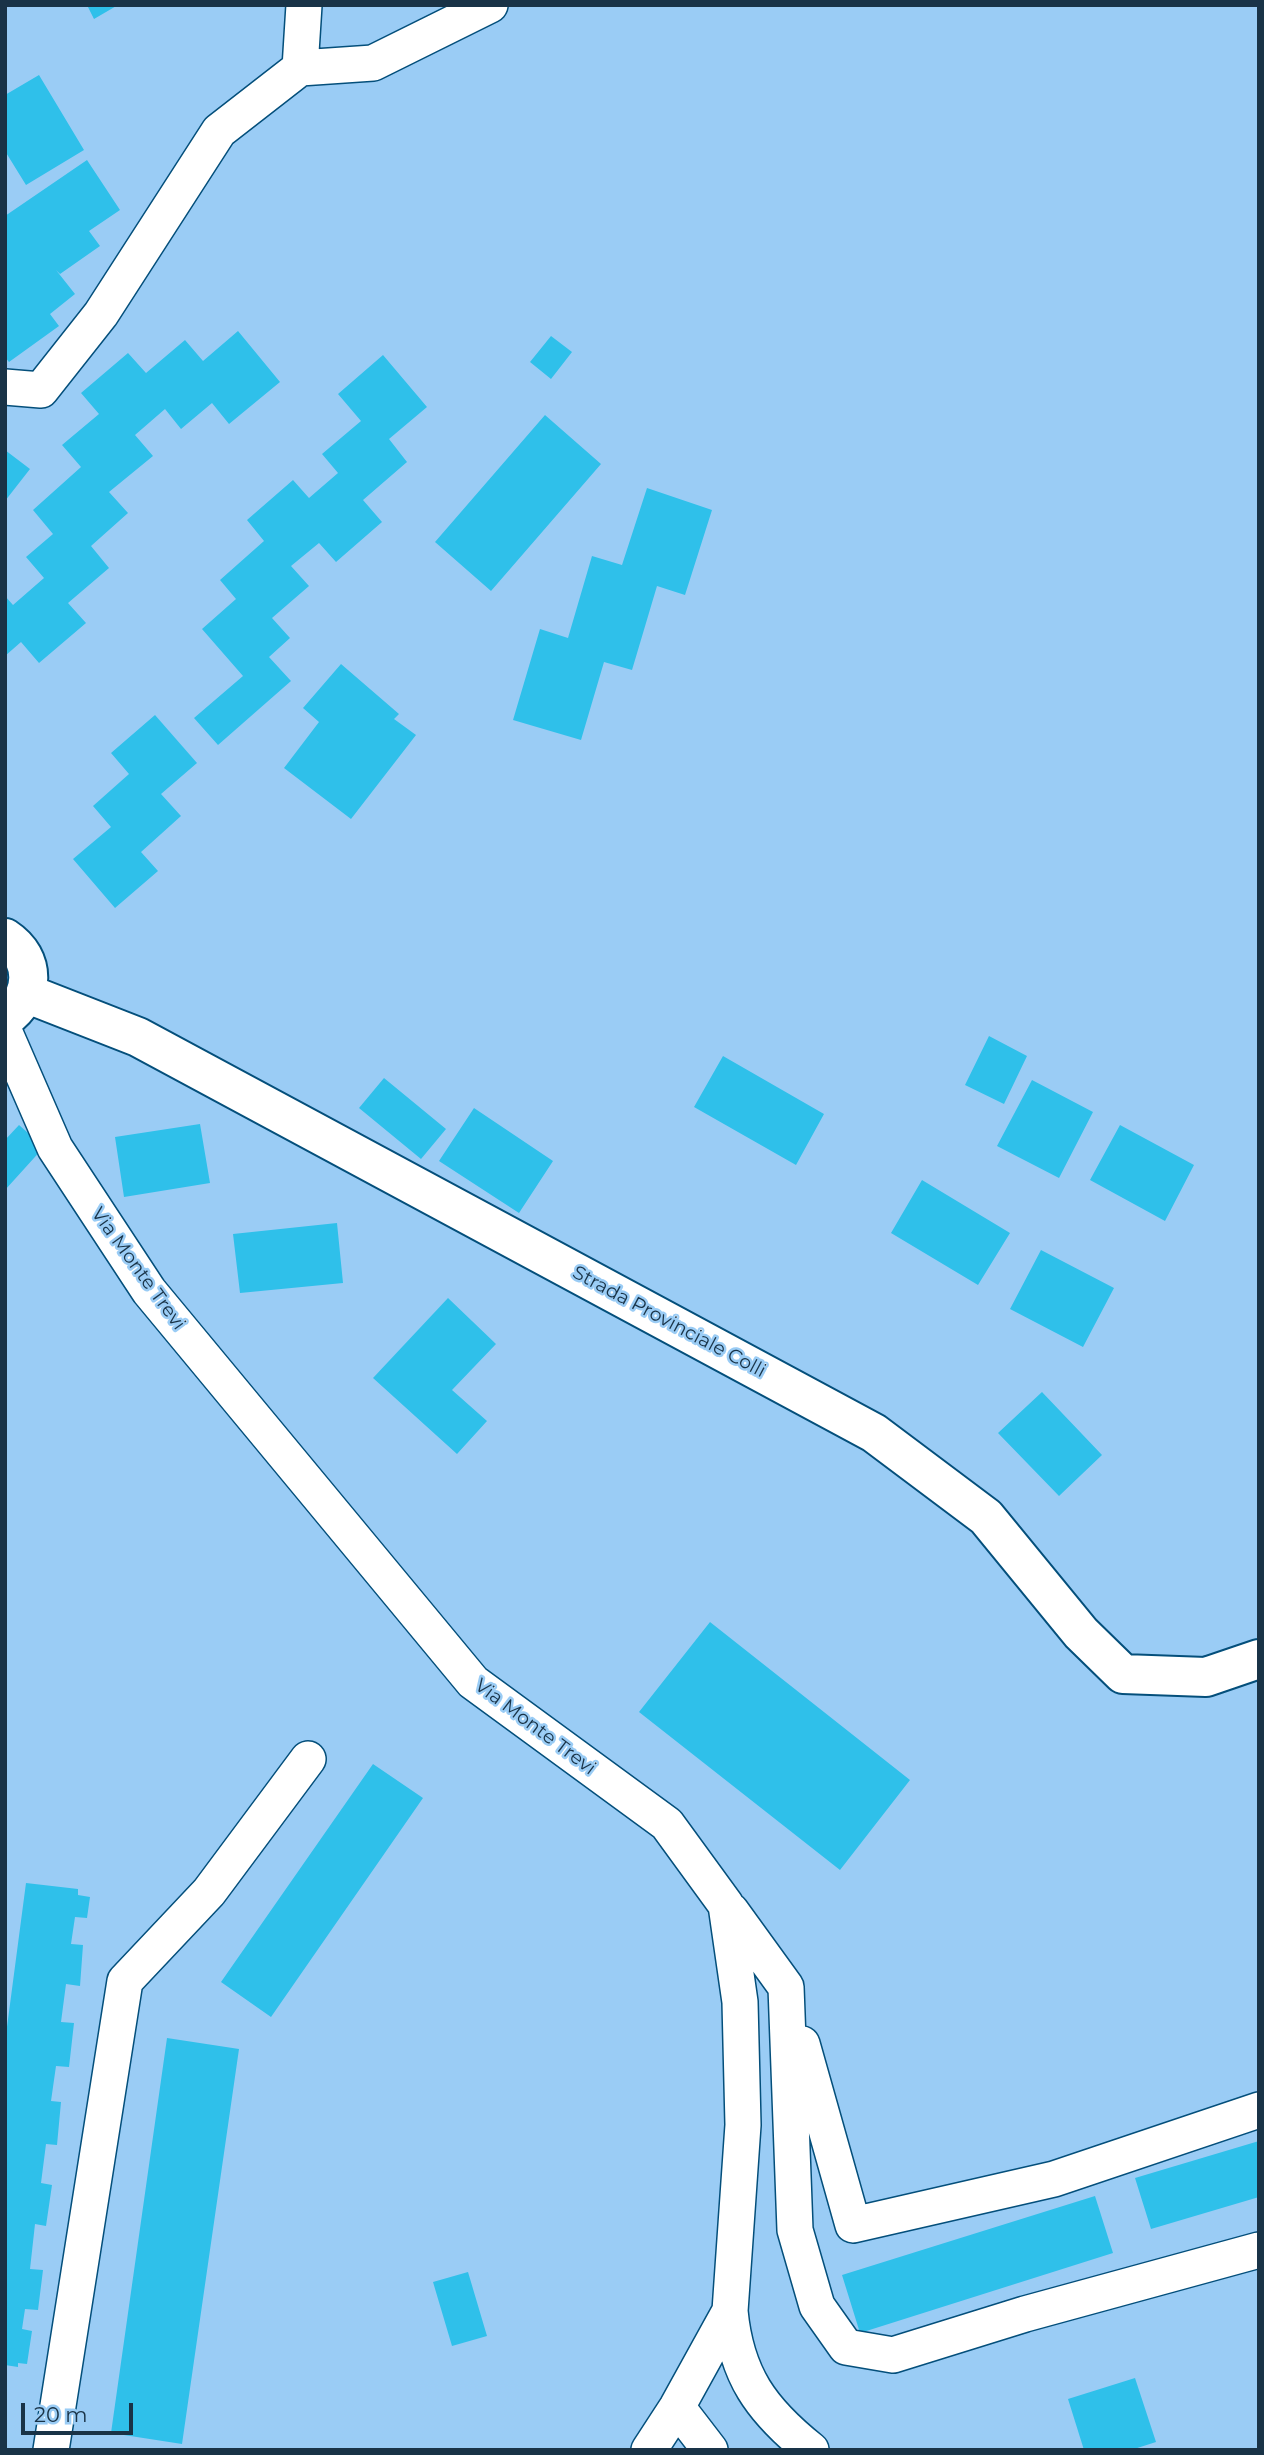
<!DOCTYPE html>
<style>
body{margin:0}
#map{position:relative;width:1264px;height:2455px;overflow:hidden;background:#9accf5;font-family:Montserrat,sans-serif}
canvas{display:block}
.frame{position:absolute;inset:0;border:7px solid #193347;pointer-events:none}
.scale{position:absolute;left:21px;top:2403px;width:112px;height:32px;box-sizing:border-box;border:4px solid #193347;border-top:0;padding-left:9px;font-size:21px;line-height:24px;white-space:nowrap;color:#193347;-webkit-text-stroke:5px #9accf5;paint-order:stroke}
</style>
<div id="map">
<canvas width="1264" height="2455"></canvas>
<div class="frame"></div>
<div class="scale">20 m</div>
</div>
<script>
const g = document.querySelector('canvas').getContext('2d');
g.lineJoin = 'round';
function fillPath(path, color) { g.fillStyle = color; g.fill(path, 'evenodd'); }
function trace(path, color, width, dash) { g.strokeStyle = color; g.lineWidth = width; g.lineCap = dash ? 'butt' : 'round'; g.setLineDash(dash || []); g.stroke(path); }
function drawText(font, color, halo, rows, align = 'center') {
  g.font = font + ' Montserrat,sans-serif'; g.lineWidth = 5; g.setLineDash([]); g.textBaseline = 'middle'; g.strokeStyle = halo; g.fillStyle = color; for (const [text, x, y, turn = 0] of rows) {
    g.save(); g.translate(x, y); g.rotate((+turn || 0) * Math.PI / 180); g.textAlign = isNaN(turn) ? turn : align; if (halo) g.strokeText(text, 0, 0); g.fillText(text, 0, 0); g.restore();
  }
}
fillPath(new Path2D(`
 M 87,5 L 118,5 L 94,19 Z
 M 39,75 L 84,150 L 26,185 L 5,151 L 5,95 Z
 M 87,160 L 120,210 L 89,231 L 100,246 L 60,274 L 56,270 L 75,294 L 50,314 L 59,326 L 9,362 L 5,357 L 5,216 Z
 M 238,331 L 280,382 L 229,424 L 212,403 L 181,429 L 165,409 L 135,435 L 153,456 L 109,492 L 128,513 L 91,546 L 109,568 L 68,603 L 86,623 L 39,663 L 21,642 L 5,656 L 5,596 L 13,605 L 44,578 L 26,557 L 53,534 L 33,510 L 81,467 L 62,445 L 99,414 L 81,393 L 128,353 L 146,373 L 185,340 L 203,361 Z
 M 551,336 L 572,352 L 551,379 L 530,362 Z
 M 383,355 L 427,407 L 389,439 L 407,462 L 363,500 L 382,522 L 336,562 L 319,543 L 291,566 L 309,586 L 272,618 L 290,638 L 269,657 L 291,681 L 218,745 L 194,718 L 243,676 L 202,629 L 236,599 L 220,580 L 264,541 L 247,520 L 293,480 L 309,498 L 338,473 L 322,454 L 361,421 L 338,394 Z
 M 545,415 L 601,464 L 491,591 L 435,542 Z
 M 5,450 L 30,469 L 5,501 Z
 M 647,488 L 712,510 L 685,595 L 657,586 L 632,670 L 604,662 L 581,740 L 513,720 L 540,629 L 568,638 L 592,556 L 622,565 Z
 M 341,664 L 399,714 L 394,719 L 416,735 L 351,819 L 284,768 L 319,722 L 303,708 Z
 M 155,715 L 197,763 L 161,794 L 181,816 L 141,852 L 158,871 L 115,908 L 73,859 L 111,827 L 93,806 L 129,774 L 111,753 Z
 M 989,1036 L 1027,1056 L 1004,1104 L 965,1085 Z
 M 723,1056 L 824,1114 L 796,1165 L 694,1107 Z
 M 384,1078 L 446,1129 L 421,1159 L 359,1108 Z
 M 1032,1080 L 1093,1112 L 1059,1178 L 997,1146 Z
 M 474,1108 L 553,1161 L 519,1213 L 439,1161 Z
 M 200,1124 L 210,1183 L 124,1197 L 115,1137 Z
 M 19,1125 L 44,1147 L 5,1190 L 5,1140 Z
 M 1120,1125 L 1194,1165 L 1165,1221 L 1090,1180 Z
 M 922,1180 L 1010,1233 L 978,1285 L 891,1233 Z
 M 337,1223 L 343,1283 L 240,1293 L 233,1234 Z
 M 1041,1250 L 1114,1288 L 1083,1347 L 1010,1309 Z
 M 448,1298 L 496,1344 L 452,1390 L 487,1421 L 457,1454 L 373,1378 Z
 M 1042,1392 L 1102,1455 L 1059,1496 L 998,1433 Z
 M 710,1622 L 910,1780 L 840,1870 L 639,1712 Z
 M 373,1764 L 423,1798 L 271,2017 L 221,1982 Z
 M 26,1883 L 78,1889 L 78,1895 L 90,1897 L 87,1918 L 75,1917 L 71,1944 L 83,1945 L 80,1986 L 66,1984 L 61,2022 L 74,2023 L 69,2067 L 56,2066 L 51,2101 L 61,2102 L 57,2145 L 46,2144 L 41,2183 L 52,2185 L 46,2226 L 35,2224 L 30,2269 L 43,2270 L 38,2310 L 25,2309 L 22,2329 L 32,2331 L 27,2364 L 18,2363 L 18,2367 L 5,2365 L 5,2042 Z
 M 167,2038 L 239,2049 L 182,2444 L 111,2433 Z
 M 1259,2141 L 1259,2197 L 1151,2229 L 1135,2178 Z
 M 1095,2196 L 1113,2253 L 860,2333 L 842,2275 Z
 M 468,2272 L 487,2336 L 452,2346 L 433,2282 Z
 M 1135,2378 L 1156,2442 L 1131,2450 L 1084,2450 L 1068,2399 Z`), '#2fc0ea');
const street = new Path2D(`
 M 300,68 L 304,5
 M 5,387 L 41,390 L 101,314 L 219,131 L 300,68 L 373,63 L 490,5
 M 5,1033 L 55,1148 L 149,1291 L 473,1682 L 667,1824 L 726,1905 L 740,2002 L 743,2125 L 730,2311 C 736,2375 761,2410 811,2450
 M 731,1911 L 786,1987 L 795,2230 L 817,2306 L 846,2347 L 893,2355 L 1025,2314 L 1259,2250
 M 802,2044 L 853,2225 L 1054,2179 L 1259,2110
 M 677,2407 L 710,2450
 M 51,2450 L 125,1981 L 209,1892 L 308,1759
 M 649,2450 L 677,2407 L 730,2311`);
const secondary = new Path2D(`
 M 5,938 C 37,959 35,997 5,1018
 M 28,994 L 138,1037 L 874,1433 L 986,1517 L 1081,1633 L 1123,1674 L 1206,1677 L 1259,1659`);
trace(street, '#044f7b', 38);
trace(secondary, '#044f7b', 42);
trace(street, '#fff', 35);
trace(secondary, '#fff', 38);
drawText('19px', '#193347', '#9accf5', [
 ["Via Monte Trevi",138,1269,54],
 ["Strada Provinciale Colli",669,1322,28],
 ["Via Monte Trevi",535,1727,37]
]);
</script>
